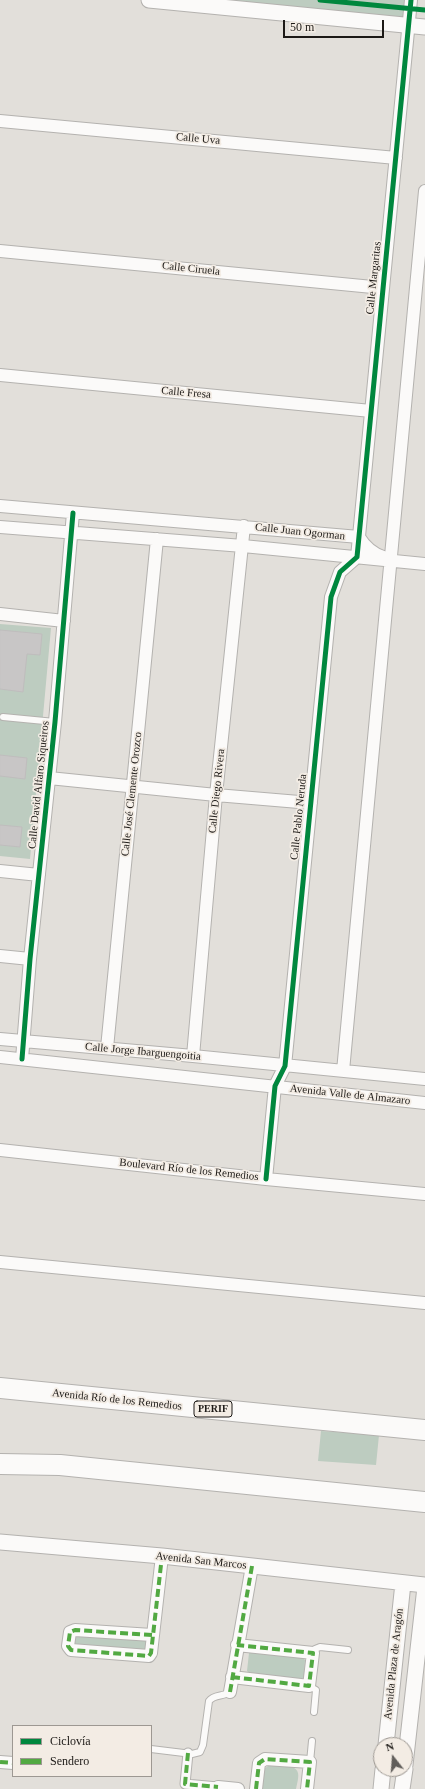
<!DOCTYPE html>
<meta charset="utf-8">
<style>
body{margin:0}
#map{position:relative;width:425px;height:1789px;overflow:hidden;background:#e2dfda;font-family:"Times New Roman",serif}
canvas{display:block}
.legend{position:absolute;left:12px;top:1725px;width:140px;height:52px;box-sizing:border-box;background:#f3ece4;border:1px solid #9d9892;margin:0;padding:5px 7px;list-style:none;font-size:12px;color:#1c1916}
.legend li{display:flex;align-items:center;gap:8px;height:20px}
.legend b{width:20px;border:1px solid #9d9892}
.north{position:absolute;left:373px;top:1737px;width:40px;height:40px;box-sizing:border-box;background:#f3ece4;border:1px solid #9d9892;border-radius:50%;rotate:343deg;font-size:11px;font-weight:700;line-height:16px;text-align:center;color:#1c1916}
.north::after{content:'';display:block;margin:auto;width:14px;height:18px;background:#615e5b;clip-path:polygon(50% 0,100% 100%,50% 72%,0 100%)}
.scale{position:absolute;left:283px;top:20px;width:101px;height:18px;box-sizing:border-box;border:2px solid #1c1916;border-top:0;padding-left:5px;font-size:12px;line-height:14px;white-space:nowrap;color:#1c1916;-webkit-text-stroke:3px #f3ece4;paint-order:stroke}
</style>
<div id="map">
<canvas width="425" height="1789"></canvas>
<ul class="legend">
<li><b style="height:5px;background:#00873e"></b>Ciclovía</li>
<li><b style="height:5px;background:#52a942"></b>Sendero</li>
</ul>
<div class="north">N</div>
<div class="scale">50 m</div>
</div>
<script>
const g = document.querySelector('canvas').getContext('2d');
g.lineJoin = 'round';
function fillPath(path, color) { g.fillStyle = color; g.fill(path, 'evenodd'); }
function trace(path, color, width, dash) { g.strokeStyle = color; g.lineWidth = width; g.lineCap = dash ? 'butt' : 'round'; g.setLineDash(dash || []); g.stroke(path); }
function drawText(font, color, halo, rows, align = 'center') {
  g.font = font + ' "Times New Roman",serif'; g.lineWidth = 3.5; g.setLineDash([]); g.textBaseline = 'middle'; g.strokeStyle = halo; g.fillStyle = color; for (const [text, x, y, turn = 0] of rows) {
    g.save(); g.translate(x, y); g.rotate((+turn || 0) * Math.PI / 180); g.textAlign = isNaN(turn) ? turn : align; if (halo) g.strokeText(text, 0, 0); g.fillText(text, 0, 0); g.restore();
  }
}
fillPath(new Path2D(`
 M 224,0 L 407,0 L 403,18 Z
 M 0,624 L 51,628 L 30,859 L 0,856 Z
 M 321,1431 L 379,1435 L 376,1465 L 318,1461 Z
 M 72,1632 L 148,1640 L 146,1654 L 70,1647 Z
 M 253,1651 L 302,1657 L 305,1660 L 304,1677 L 299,1681 L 250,1674 L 247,1671 L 249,1653 Z
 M 268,1766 C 275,1766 296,1763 298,1773 C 299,1777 297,1784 296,1789 L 262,1789 L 264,1769 Z`), '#bdccc0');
const building = new Path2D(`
 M 0,630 L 42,634 L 40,655 L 27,654 L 23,692 L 0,689 Z
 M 0,755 L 27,758 L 25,779 L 0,776 Z
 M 0,825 L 22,827 L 20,847 L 0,845 Z`);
fillPath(building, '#c8c6c6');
trace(building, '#bfbdbd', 1);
const service = new Path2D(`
 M 3,717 L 55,722
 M 313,1653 L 315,1649 L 320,1647 L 348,1650
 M 309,1686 L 316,1690 L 314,1712
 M 151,1749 L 192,1754 L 200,1752 L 203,1745 L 209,1701 C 214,1694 223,1697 230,1692
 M 310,1762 L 312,1741`);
const pedestrian = new Path2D(`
 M 188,1753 L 185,1784 L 218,1787`);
const minor = new Path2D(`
 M 0,121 L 396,158
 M 0,251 L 383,288
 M 0,375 L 371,411
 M 0,506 L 359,537 C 365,547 372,553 383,557
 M 0,527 L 243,546 L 425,564
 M 0,614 L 64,621
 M 49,778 L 216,795 L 311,803
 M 0,871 L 39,875
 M 0,956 L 30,959
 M 0,1039 L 193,1056 L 425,1079
 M 107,1048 L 157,539
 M 193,1056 L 216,795 L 244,526
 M 0,1057 L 425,1103
 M 22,1059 L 30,959 L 55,722 L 73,513
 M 343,1071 L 425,191
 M 0,1150 L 266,1179 L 425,1194
 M 266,1179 L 275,1086 L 285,1066 L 331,597 L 340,572 L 357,557 L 411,0
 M 0,1262 L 425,1303
 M 152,1635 L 75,1630 L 70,1632 L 68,1646 L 71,1650 L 149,1656 L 151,1653 L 162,1556
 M 232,1677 L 309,1686 L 313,1653 L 237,1645
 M 230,1692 L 252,1566
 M 0,1762 L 13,1763
 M 218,1787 L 238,1789
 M 256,1789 L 259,1763 L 265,1759 L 310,1762 L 307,1789`);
const tertiary = new Path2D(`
 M 149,0 L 425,27
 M 0,1542 L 162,1556 L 425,1585
 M 386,1745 L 403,1583
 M 405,1765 L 425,1587
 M 381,1789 L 383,1769
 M 402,1789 L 405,1769`);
const trunk = new Path2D(`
 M 0,1388 L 425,1430
 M 0,1464 L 60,1465 L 425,1502`);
trace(service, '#b4b2af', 8);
trace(pedestrian, '#b4b2af', 11);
trace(minor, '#b4b2af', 14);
trace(tertiary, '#b4b2af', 17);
trace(trunk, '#b4b2af', 22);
trace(service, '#fbfaf9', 6);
trace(pedestrian, '#fbfaf9', 9);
trace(minor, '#fbfaf9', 12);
trace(tertiary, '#fbfaf9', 15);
trace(trunk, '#fbfaf9', 20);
trace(new Path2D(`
 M 152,1635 L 75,1630 L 70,1632 L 68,1646 L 71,1650 L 149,1656 L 151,1653 L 162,1556
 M 232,1677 L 309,1686 L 313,1653 L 237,1645
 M 230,1692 L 252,1566
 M 188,1753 L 185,1784 L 218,1787
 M 0,1762 L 13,1763
 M 256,1789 L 259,1763 L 265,1759 L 310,1762 L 307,1789`), '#52a942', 4, [8, 4]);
trace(new Path2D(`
 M 320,0 L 425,10
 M 22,1059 L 30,959 L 55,722 L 73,513
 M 266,1179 L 275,1086 L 285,1066 L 331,597 L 340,572 L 357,557 L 411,0`), '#00873e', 5);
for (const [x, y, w] of [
 [213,1409,38]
]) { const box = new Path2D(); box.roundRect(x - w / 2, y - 8, w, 16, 3); g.fillStyle = '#f3ece4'; g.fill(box); trace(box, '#1c1916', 1); }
drawText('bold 10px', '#1c1916', null, [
 ["PERIF",213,1409]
]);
drawText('11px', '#1c1916', '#f3ece4', [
 ["Calle Uva",198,139,5],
 ["Calle Ciruela",191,269,6],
 ["Calle Margaritas",374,278,-84],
 ["Calle Fresa",186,393,5],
 ["Calle Juan Ogorman",300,532,6],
 ["Calle David Alfaro Siqueiros",39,785,-84],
 ["Calle Diego Rivera",217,791,-84],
 ["Calle José Clemente Orozco",132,794,-84],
 ["Calle Pablo Neruda",299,817,-84],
 ["Calle Jorge Ibarguengoitia",143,1052,5],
 ["Avenida Valle de Almazaro",350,1095,6],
 ["Boulevard Río de los Remedios",189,1170,6],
 ["Avenida Río de los Remedios",117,1400,6],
 ["Avenida San Marcos",201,1561,6],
 ["Avenida Plaza de Aragón",394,1664,-84]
]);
</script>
